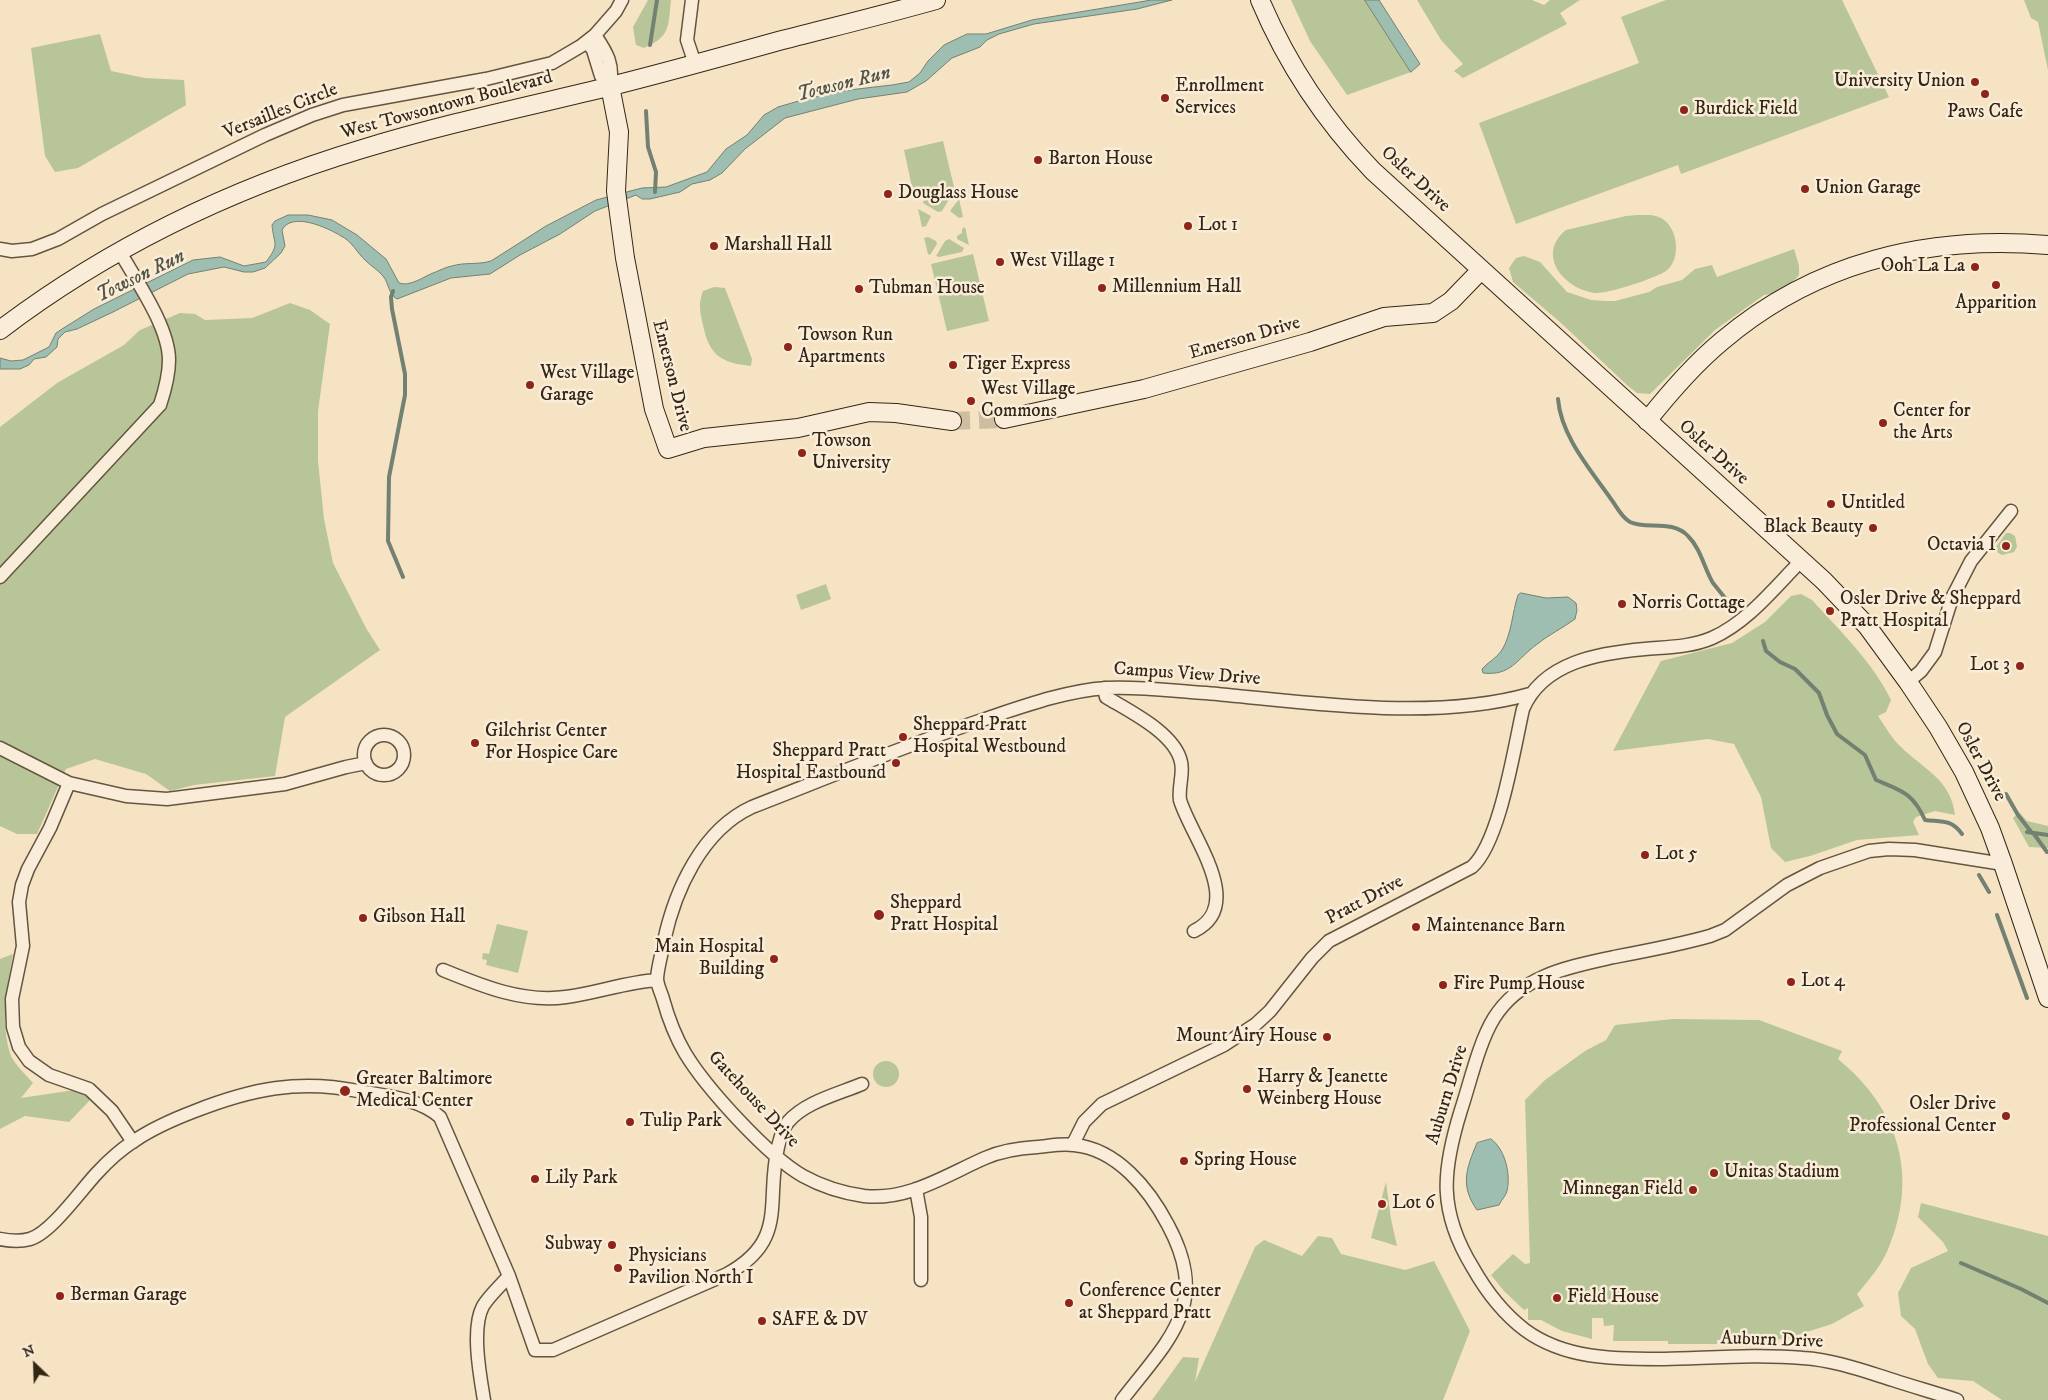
<!DOCTYPE html>
<style>
body{margin:0}
#map{position:relative;width:2048px;height:1400px;overflow:hidden;background:#f6e3c4;font-family:"IM FELL DW Pica",serif}
canvas{display:block}
.north{position:absolute;left:10px;top:1340px;width:50px;height:50px;-webkit-text-stroke:4px #f9edd9;paint-order:stroke;rotate:336deg;font-size:14px;font-weight:700;line-height:20px;text-align:center;color:#332614}
.north::after{content:'';display:block;margin:auto;width:18px;height:22px;background:#332614;clip-path:polygon(50% 0,100% 100%,50% 72%,0 100%)}
</style>
<div id="map">
<canvas width="2048" height="1400"></canvas>
<div class="north">N</div>
</div>
<script>
const g = document.querySelector('canvas').getContext('2d');
g.lineJoin = 'round';
function fillPath(path, color) { g.fillStyle = color; g.fill(path, 'evenodd'); }
function trace(path, color, width, dash) { g.strokeStyle = color; g.lineWidth = width; g.lineCap = dash ? 'butt' : 'round'; g.setLineDash(dash || []); g.stroke(path); }
function drawText(font, color, halo, rows, align = 'center') {
  g.font = font + ' "IM FELL DW Pica",serif'; g.lineWidth = 5; g.setLineDash([]); g.textBaseline = 'middle'; g.strokeStyle = halo; g.fillStyle = color; for (const [text, x, y, turn = 0] of rows) {
    g.save(); g.translate(x, y); g.rotate((+turn || 0) * Math.PI / 180); g.textAlign = isNaN(turn) ? turn : align; if (halo) g.strokeText(text, 0, 0); g.fillText(text, 0, 0); g.restore();
  }
}
fillPath(new Path2D(`
 M 648,0 L 671,0 C 668,27 671,36 644,48 L 636,45 L 633,27 Z
 M 1291,0 L 1365,0 L 1411,72 L 1347,95 L 1310,41 Z
 M 1417,0 L 1532,0 L 1544,5 L 1550,0 L 1580,0 L 1560,13 L 1567,24 L 1463,78 L 1454,71 L 1463,64 L 1441,40 Z
 M 1666,0 L 1842,0 L 1889,97 L 1681,174 L 1678,165 L 1516,224 L 1479,123 L 1639,63 L 1621,17 Z
 M 2024,0 L 2048,0 L 2048,70 L 2038,22 L 2031,18 Z
 M 100,34 L 111,71 L 145,78 L 184,80 L 186,105 L 78,168 L 55,172 L 45,156 L 31,48 Z
 M 943,141 L 954,187 L 914,196 L 904,150 Z
 M 948,194 L 951,196 L 942,211 L 938,212 L 923,203 L 924,200 Z
 M 959,199 L 963,217 L 959,218 L 950,211 Z
 M 918,209 L 931,216 L 926,226 L 922,227 Z
 M 1638,215 C 1646,215 1654,214 1661,218 C 1678,227 1682,259 1666,271 C 1656,278 1608,294 1596,293 C 1565,290 1535,255 1566,230 L 1626,216 Z
 M 965,227 L 969,245 L 957,239 L 957,236 L 962,233 L 962,229 Z
 M 928,237 L 936,241 L 937,244 L 930,255 L 928,254 L 924,238 Z
 M 949,239 L 964,248 L 962,252 L 939,257 L 936,256 L 945,241 Z
 M 1794,249 L 1799,266 L 1799,275 C 1791,285 1776,294 1764,295 L 1715,330 L 1650,394 L 1637,393 L 1628,386 L 1561,323 L 1513,282 L 1509,268 L 1516,258 L 1524,256 L 1540,262 L 1567,292 L 1591,300 L 1605,301 L 1615,301 L 1649,292 L 1657,287 L 1682,280 L 1695,269 L 1712,265 L 1717,277 Z
 M 973,254 L 989,321 L 947,331 L 931,264 Z
 M 714,287 L 725,288 L 752,359 L 751,366 C 721,363 709,355 703,325 C 700,312 698,304 703,291 Z
 M 290,303 L 310,310 L 330,324 L 318,411 L 318,461 L 324,519 L 333,563 L 366,628 L 380,650 L 285,717 L 275,776 L 194,785 L 170,791 L 146,774 L 95,759 L 66,769 L 37,834 L 17,834 L 0,826 L 0,427 L 57,383 L 124,345 L 140,330 L 180,313 L 195,314 L 205,320 L 252,318 Z
 M 2006,533 L 2010,533 L 2015,536 L 2017,547 L 2014,552 L 2002,555 L 1997,552 L 1996,547 Z
 M 826,584 L 831,599 L 801,610 L 796,595 Z
 M 1801,594 L 1812,600 C 1840,631 1872,661 1891,700 L 1886,712 L 1878,716 C 1885,726 1892,739 1901,747 C 1923,769 1951,779 1955,815 L 1935,811 L 1916,817 L 1913,822 L 1919,835 L 1857,840 L 1810,856 L 1785,862 L 1771,848 L 1761,797 L 1734,744 L 1708,739 L 1613,751 L 1661,661 L 1732,643 L 1765,622 L 1791,596 Z
 M 2019,812 L 2027,821 L 2048,826 L 2048,848 L 2029,847 L 2013,818 Z
 M 497,924 L 528,931 L 518,973 L 486,965 L 487,960 L 482,959 L 483,953 L 489,954 Z
 M 13,954 C 7,987 0,1024 11,1056 C 16,1066 26,1075 33,1083 L 21,1098 L 81,1089 L 93,1097 L 69,1122 L 25,1116 L 0,1129 L 0,959 Z
 M 1673,1019 L 1759,1020 L 1842,1051 L 1838,1059 C 1898,1108 1919,1174 1889,1247 C 1882,1265 1869,1280 1857,1294 L 1864,1306 L 1832,1324 L 1794,1336 L 1794,1339 L 1717,1340 L 1717,1344 L 1668,1344 L 1668,1341 L 1613,1341 L 1614,1325 L 1604,1326 L 1603,1318 L 1592,1318 L 1592,1339 L 1562,1331 L 1541,1320 L 1528,1320 L 1528,1308 L 1524,1310 L 1504,1291 L 1491,1275 L 1513,1254 L 1525,1264 L 1530,1263 L 1525,1100 L 1545,1080 L 1585,1051 L 1606,1040 L 1615,1025 Z
 M873 1074a13 13 0 1 1 26 0a13 13 0 1 1-26 0Z
 M 1386,1182 L 1391,1219 L 1397,1246 L 1371,1238 Z
 M 1921,1203 L 2048,1236 L 2048,1400 L 2002,1400 L 1973,1381 L 1938,1378 L 1928,1364 L 1915,1329 L 1901,1316 L 1898,1293 L 1911,1268 L 1948,1251 L 1943,1242 L 1918,1217 Z
 M 1318,1236 L 1332,1238 L 1341,1254 L 1405,1270 L 1434,1261 L 1470,1331 L 1443,1400 L 1152,1400 L 1183,1357 L 1199,1358 L 1195,1382 L 1255,1247 L 1264,1240 L 1302,1256 Z`), '#b7c598');
const water = new Path2D(`
 M 1152,0 L 1172,0 L 1137,9 L 1034,24 L 999,34 L 987,40 L 980,47 L 952,58 L 926,81 L 907,92 L 858,99 L 785,118 L 745,149 L 722,173 L 710,180 L 692,184 L 680,192 L 650,199 L 642,199 L 636,195 L 595,211 L 560,234 L 520,255 L 490,274 L 451,278 L 397,299 C 388,294 389,283 383,276 C 378,270 371,266 366,261 C 357,253 352,241 341,236 C 328,228 292,211 282,230 L 285,246 L 281,253 L 265,268 L 253,272 L 244,272 L 224,267 L 188,274 L 113,312 L 77,329 L 65,332 L 58,339 L 57,347 L 46,357 L 34,359 L 29,365 L 20,369 L 0,369 L 0,358 L 11,361 L 23,360 L 49,347 L 56,333 L 62,329 L 94,309 L 193,260 L 220,257 L 244,266 L 266,262 C 280,243 274,246 272,225 L 275,221 L 288,215 L 308,215 L 332,220 L 357,235 L 386,259 L 399,283 C 410,287 423,277 433,273 C 439,271 445,267 452,266 C 464,262 478,265 491,261 L 546,226 L 596,200 L 642,188 L 666,187 L 707,172 L 726,149 L 747,135 L 764,115 L 778,107 L 809,98 L 849,90 L 892,85 L 909,82 L 920,73 L 928,61 L 944,45 L 967,34 L 986,34 L 1032,20 Z
 M 1365,0 L 1379,0 L 1420,64 L 1411,72 Z
 M 1521,593 L 1546,598 L 1568,597 L 1576,603 L 1577,610 L 1575,619 C 1563,628 1548,635 1536,645 C 1516,660 1511,676 1483,673 L 1482,669 C 1488,662 1497,658 1502,650 C 1512,633 1512,613 1518,595 Z
 M 1491,1139 C 1505,1149 1511,1174 1507,1191 C 1506,1196 1501,1200 1499,1205 L 1477,1210 C 1460,1186 1466,1169 1477,1143 Z`);
fillPath(water, '#9dbeb0');
trace(water, '#738172', 1);
trace(new Path2D(`
 M 650,45 L 657,0
 M 646,111 L 648,147 L 656,172 L 655,192
 M 393,291 L 391,297 L 392,309 L 405,374 L 405,395 L 389,477 L 388,541 L 403,577
 M 1558,399 C 1561,436 1590,469 1611,499 C 1617,507 1621,517 1630,522 C 1646,530 1672,519 1688,536 C 1701,549 1704,568 1713,583 C 1717,588 1721,593 1725,598
 M 1763,641 L 1766,651 L 1780,662 L 1795,669 L 1819,693 L 1827,715 L 1837,734 L 1865,755 L 1876,780 C 1902,791 1913,793 1925,820 C 1942,822 1951,819 1962,834
 M 2006,794 L 2018,815 L 2032,833
 M 2027,832 L 2048,835
 M 2034,834 L 2047,852
 M 1979,875 L 1989,892
 M 1997,915 L 2027,998
 M 1961,1263 L 2021,1289 L 2048,1303`), '#738172', 4);
trace(new Path2D(`
 M 952,421 L 1004,419`), '#cfbda1', 18, [18, 9]);
const street = new Path2D(`
 M 692,0 L 687,40 L 695,64
 M 595,35 C 607,53 614,64 610,86
 M 587,42 L 593,50 L 601,76 L 610,86
 M 0,249 L 12,251 L 32,249 L 58,239 L 102,214 L 265,135 L 312,115 L 343,105 L 486,79 L 552,63 L 581,46 L 595,35 L 616,11 L 622,0
 M 0,577 L 160,405 C 165,390 169,375 169,360 C 169,327 136,280 120,252
 M 1908,682 L 1921,671 L 1935,652 L 1952,598 L 1971,561 L 2011,511
 M 1104,688 L 1106,697 C 1129,711 1175,733 1181,762 C 1184,774 1178,787 1180,800 C 1191,837 1247,905 1194,931
 M364 755a20 20 0 1 1 40 0a20 20 0 1 1-40 0Z
 M 0,748 L 69,783 L 126,796 L 167,799 L 285,784 L 346,767 L 366,763
 M 69,783 L 50,828 L 28,869 L 22,885 L 19,902 L 23,946 L 12,999 L 13,1027 L 19,1047 L 29,1061 L 49,1075 L 89,1089 L 112,1111 L 133,1142
 M 443,970 C 482,986 523,1003 566,997 C 597,993 626,982 657,980
 M 1073,1144 L 1084,1122 L 1102,1104 L 1224,1045 L 1256,1024 L 1270,1011 L 1312,958 L 1329,941 L 1472,867 C 1500,842 1514,748 1523,709 C 1543,662 1599,653 1645,649 C 1668,647 1691,647 1712,638 C 1748,622 1774,588 1801,561
 M 916,1189 L 921,1217 L 921,1280
 M 0,1239 C 10,1241 20,1242 30,1239 C 51,1233 81,1190 97,1173 C 108,1161 120,1150 134,1141 C 153,1128 174,1119 195,1111 C 251,1089 299,1079 358,1091 C 386,1096 418,1098 440,1117 L 509,1276 L 535,1350 L 553,1350 L 727,1274 C 789,1240 765,1202 778,1147 C 780,1139 782,1129 788,1122 C 805,1102 838,1094 862,1084
 M 484,1400 C 480,1376 471,1328 483,1306 C 489,1296 500,1286 509,1276
 M 1122,1400 C 1169,1339 1211,1305 1168,1225 C 1149,1189 1117,1149 1074,1145 C 1062,1143 1049,1146 1037,1147 C 1019,1148 1001,1151 985,1158 C 946,1175 908,1201 864,1196 C 843,1193 821,1186 803,1176 C 768,1156 706,1088 685,1053 C 675,1036 668,1017 663,999 C 661,992 657,985 657,978 C 658,966 662,953 664,941 C 675,890 702,830 752,807 C 829,777 906,745 985,719 C 1024,706 1065,691 1106,688 C 1139,686 1173,691 1206,693 C 1308,702 1431,722 1530,694
 M 1957,1400 C 1936,1393 1914,1387 1893,1380 C 1864,1371 1834,1360 1803,1358 C 1757,1354 1710,1358 1664,1359 C 1617,1359 1566,1360 1525,1330 C 1504,1314 1486,1291 1473,1268 C 1438,1211 1442,1171 1461,1110 C 1470,1083 1479,1042 1494,1018 C 1521,975 1569,967 1614,957 C 1646,951 1678,945 1710,936 L 1725,930 L 1787,885 L 1820,868 L 1869,851 L 1889,849 L 1915,850 L 2003,864`);
const secondary = new Path2D(`
 M 1260,0 C 1287,64 1325,121 1373,171 L 1824,581 L 1867,626 L 1908,682 L 1938,727 L 1964,772 L 1990,828 L 2003,864 L 2048,998
 M 610,86 L 619,132 L 616,191 L 625,258 L 654,409 L 668,449 L 704,438 L 798,428 L 869,412 L 896,413 L 952,421
 M 0,330 C 108,248 233,188 362,149 C 437,126 515,109 591,91 C 653,76 714,59 775,42 C 829,28 883,15 936,0
 M 1004,419 L 1144,389 L 1310,342 L 1384,317 L 1433,313 L 1451,301 L 1481,270
 M 1647,421 C 1670,392 1693,365 1722,341 C 1815,262 1928,235 2048,245`);
trace(street, '#645540', 15);
trace(secondary, '#332614', 20);
trace(street, '#f9edd9', 12);
trace(secondary, '#f9edd9', 18);
for (const [x, y, r, color] of [
 [1975,82,5,"#8f2418"],
 [1985,94,5,"#8f2418"],
 [1165,98,5,"#8f2418"],
 [1684,110,5,"#8f2418"],
 [1038,160,5,"#8f2418"],
 [1805,189,5,"#8f2418"],
 [888,194,5,"#8f2418"],
 [1188,226,5,"#8f2418"],
 [714,246,5,"#8f2418"],
 [1000,262,5,"#8f2418"],
 [1975,267,5,"#8f2418"],
 [1996,285,5,"#8f2418"],
 [1102,288,5,"#8f2418"],
 [859,289,5,"#8f2418"],
 [788,347,5,"#8f2418"],
 [953,365,5,"#8f2418"],
 [530,385,5,"#8f2418"],
 [971,401,5,"#8f2418"],
 [1883,423,5,"#8f2418"],
 [802,453,5,"#8f2418"],
 [1831,504,5,"#8f2418"],
 [1873,528,5,"#8f2418"],
 [2006,546,5,"#8f2418"],
 [1622,604,5,"#8f2418"],
 [1830,611,5,"#8f2418"],
 [2020,666,5,"#8f2418"],
 [903,737,5,"#8f2418"],
 [475,743,5,"#8f2418"],
 [896,763,5,"#8f2418"],
 [1645,855,5,"#8f2418"],
 [879,915,6,"#8f2418"],
 [363,918,5,"#8f2418"],
 [1416,927,5,"#8f2418"],
 [774,959,5,"#8f2418"],
 [1791,982,5,"#8f2418"],
 [1443,985,5,"#8f2418"],
 [1327,1037,5,"#8f2418"],
 [1247,1089,5,"#8f2418"],
 [345,1091,6,"#8f2418"],
 [2006,1116,5,"#8f2418"],
 [630,1122,5,"#8f2418"],
 [1184,1161,5,"#8f2418"],
 [1714,1173,5,"#8f2418"],
 [535,1179,5,"#8f2418"],
 [1693,1190,5,"#8f2418"],
 [1382,1204,5,"#8f2418"],
 [612,1245,5,"#8f2418"],
 [618,1268,5,"#8f2418"],
 [60,1296,5,"#8f2418"],
 [1557,1298,5,"#8f2418"],
 [1069,1303,5,"#8f2418"],
 [762,1321,5,"#8f2418"]
]) { const dot = new Path2D(); dot.arc(x, y, r, 0, 2 * Math.PI); g.fillStyle = color; g.fill(dot); trace(dot, '#f9edd9', 2); }
drawText('19px', '#332614', '#f9edd9', [
 ["University Union",1965,82,"right"],
 ["Enrollment",1175,87],
 ["Services",1175,109],
 ["Burdick Field",1694,110],
 ["Paws Cafe",1985,113,"center"],
 ["Barton House",1048,160],
 ["Union Garage",1815,189],
 ["Douglass House",898,194],
 ["Lot 1",1198,226],
 ["Marshall Hall",724,246],
 ["West Village 1",1010,262],
 ["Ooh La La",1965,267,"right"],
 ["Millennium Hall",1112,288],
 ["Tubman House",869,289],
 ["Apparition",1996,304,"center"],
 ["Towson Run",798,336],
 ["Apartments",798,358],
 ["Tiger Express",963,365],
 ["West Village",540,374],
 ["Garage",540,396],
 ["West Village",981,390],
 ["Commons",981,412],
 ["Center for",1893,412],
 ["the Arts",1893,434],
 ["Towson",812,442],
 ["University",812,464],
 ["Untitled",1841,504],
 ["Black Beauty",1863,528,"right"],
 ["Octavia I",1996,546,"right"],
 ["Osler Drive & Sheppard",1840,600],
 ["Pratt Hospital",1840,622],
 ["Norris Cottage",1632,604],
 ["Lot 3",2010,666,"right"],
 ["Sheppard Pratt",913,726],
 ["Hospital Westbound",913,748],
 ["Gilchrist Center",485,732],
 ["For Hospice Care",485,754],
 ["Sheppard Pratt",886,752,"right"],
 ["Hospital Eastbound",886,774,"right"],
 ["Lot 5",1655,855],
 ["Sheppard",890,904],
 ["Pratt Hospital",890,926],
 ["Gibson Hall",373,918],
 ["Maintenance Barn",1426,927],
 ["Main Hospital",764,948,"right"],
 ["Building",764,970,"right"],
 ["Lot 4",1801,982],
 ["Fire Pump House",1453,985],
 ["Mount Airy House",1317,1037,"right"],
 ["Harry & Jeanette",1257,1078],
 ["Weinberg House",1257,1100],
 ["Greater Baltimore",356,1080],
 ["Medical Center",356,1102],
 ["Osler Drive",1996,1105,"right"],
 ["Professional Center",1996,1127,"right"],
 ["Tulip Park",640,1122],
 ["Spring House",1194,1161],
 ["Unitas Stadium",1724,1173],
 ["Lily Park",545,1179],
 ["Minnegan Field",1683,1190,"right"],
 ["Lot 6",1392,1204],
 ["Subway",602,1245,"right"],
 ["Physicians",628,1257],
 ["Pavilion North I",628,1279],
 ["Conference Center",1079,1292],
 ["at Sheppard Pratt",1079,1314],
 ["Berman Garage",70,1296],
 ["Field House",1567,1298],
 ["SAFE & DV",772,1321]
], 'left');
drawText('19px', '#332614', '#f9edd9', [
 ["West Towsontown Boulevard",447,106,-15],
 ["Versailles Circle",281,112,-22],
 ["Osler Drive",1415,180,43],
 ["Emerson Drive",1245,339,-16],
 ["Emerson Drive",671,376,76],
 ["Osler Drive",1713,453,42],
 ["Campus View Drive",1187,675,4],
 ["Osler Drive",1980,762,62],
 ["Pratt Drive",1365,901,-28],
 ["Auburn Drive",1448,1095,-73],
 ["Gatehouse Drive",753,1100,47],
 ["Auburn Drive",1772,1341,2]
]);
drawText('italic 20px', '#535443', '#f9edd9', [
 ["Towson Run",844,85,-14],
 ["Towson Run",141,277,-26]
]);
</script>
